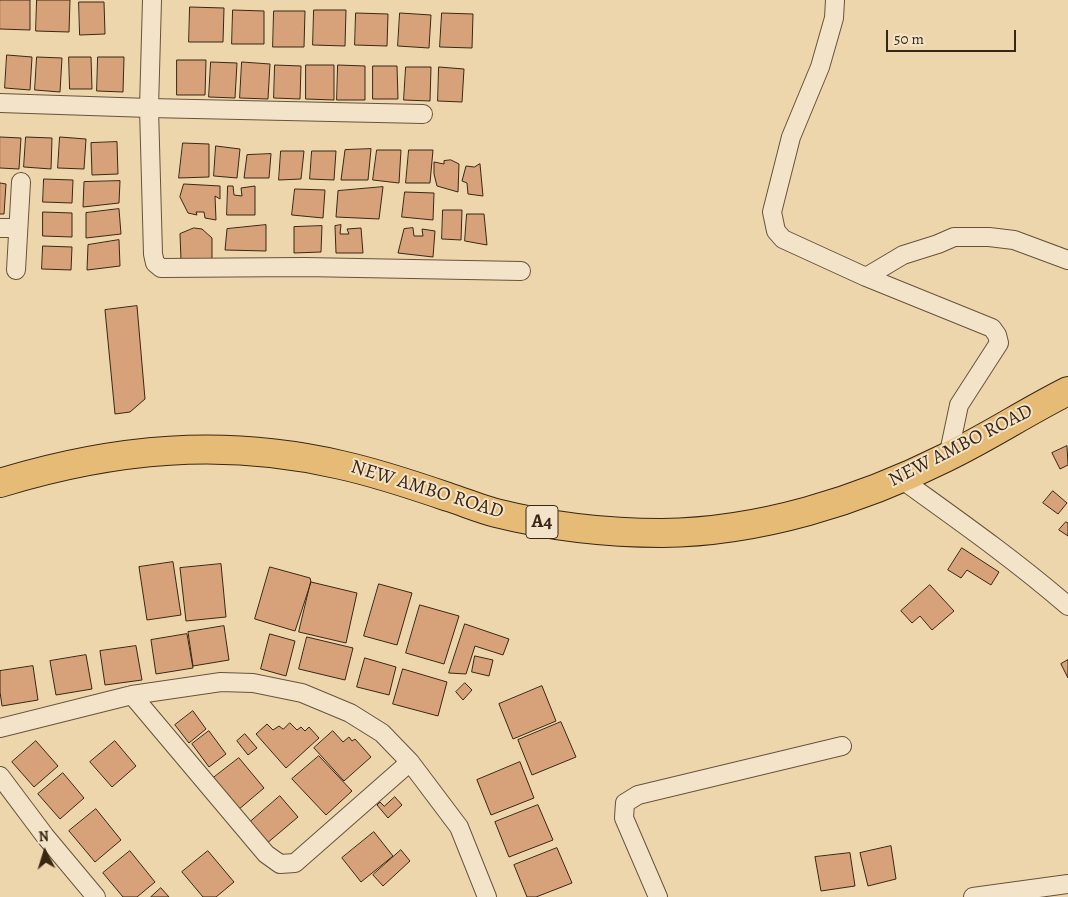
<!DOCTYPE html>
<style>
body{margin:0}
#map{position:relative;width:1068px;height:897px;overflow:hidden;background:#edd6ac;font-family:Alegreya,serif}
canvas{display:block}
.north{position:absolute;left:20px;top:827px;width:50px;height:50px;-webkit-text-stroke:4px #f3e4c9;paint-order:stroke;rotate:355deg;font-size:14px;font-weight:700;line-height:20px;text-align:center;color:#392715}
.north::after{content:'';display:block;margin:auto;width:18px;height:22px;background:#392715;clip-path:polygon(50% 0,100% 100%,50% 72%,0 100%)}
.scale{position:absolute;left:886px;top:30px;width:130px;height:22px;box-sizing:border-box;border:2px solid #392715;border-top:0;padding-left:6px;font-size:15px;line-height:18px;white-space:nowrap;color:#392715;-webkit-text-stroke:4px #f3e4c9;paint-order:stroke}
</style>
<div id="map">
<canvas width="1068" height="897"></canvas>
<div class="north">N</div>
<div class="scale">50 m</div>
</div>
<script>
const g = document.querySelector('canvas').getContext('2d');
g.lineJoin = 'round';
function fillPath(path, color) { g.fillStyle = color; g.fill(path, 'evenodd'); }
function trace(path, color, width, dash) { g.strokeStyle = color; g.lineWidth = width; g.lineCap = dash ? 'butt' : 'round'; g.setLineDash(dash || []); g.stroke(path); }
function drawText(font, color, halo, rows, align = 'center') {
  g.font = font + ' Alegreya,serif'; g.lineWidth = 4; g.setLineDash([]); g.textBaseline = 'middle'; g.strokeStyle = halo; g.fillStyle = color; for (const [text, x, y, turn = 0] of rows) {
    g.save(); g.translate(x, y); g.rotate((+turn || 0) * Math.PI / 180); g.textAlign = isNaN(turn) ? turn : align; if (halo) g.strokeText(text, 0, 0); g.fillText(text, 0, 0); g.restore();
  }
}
const building = new Path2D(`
 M 0,0 L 30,0 L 30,30 L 0,29 Z
 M 37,0 L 70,0 L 69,32 L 36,31 Z
 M 79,2 L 104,2 L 105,34 L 80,35 Z
 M 190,7 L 224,8 L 223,42 L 189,42 Z
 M 233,10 L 264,11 L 264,44 L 232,44 Z
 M 314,10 L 346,10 L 345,46 L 313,45 Z
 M 274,11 L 305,11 L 304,47 L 273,47 Z
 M 356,13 L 388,14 L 387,46 L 355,45 Z
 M 400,13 L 431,15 L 429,48 L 398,46 Z
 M 442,13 L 473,14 L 472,48 L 440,47 Z
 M 7,55 L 32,57 L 30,90 L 5,88 Z
 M 37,57 L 62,58 L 60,92 L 35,90 Z
 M 69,57 L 91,57 L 92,89 L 70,89 Z
 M 98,57 L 124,57 L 123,92 L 97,91 Z
 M 177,60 L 206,60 L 205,95 L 177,95 Z
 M 211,62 L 237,63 L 235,98 L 209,97 Z
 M 242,62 L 270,64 L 268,99 L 240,98 Z
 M 275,65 L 301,66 L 300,99 L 274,98 Z
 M 306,65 L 334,65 L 334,100 L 306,99 Z
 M 338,65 L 365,66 L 365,100 L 337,100 Z
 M 373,66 L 397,66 L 398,99 L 373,99 Z
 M 406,67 L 431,67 L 430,101 L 404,100 Z
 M 439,67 L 464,69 L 462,102 L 438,101 Z
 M 0,137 L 21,138 L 19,169 L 0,168 Z
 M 26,137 L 52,138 L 51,169 L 24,167 Z
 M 60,137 L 86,139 L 84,169 L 58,168 Z
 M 117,142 L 118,174 L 92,175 L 91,143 Z
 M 183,143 L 209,144 L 209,177 L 179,178 Z
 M 216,146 L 240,149 L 237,178 L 214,176 Z
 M 371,149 L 368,180 L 341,180 L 345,150 Z
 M 377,150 L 401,150 L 399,183 L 373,180 Z
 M 409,150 L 433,150 L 430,183 L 406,183 Z
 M 281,151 L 304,151 L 301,179 L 279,180 Z
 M 312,151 L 336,151 L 334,180 L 310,179 Z
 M 271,154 L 269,178 L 244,178 L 247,155 Z
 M 451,160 L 459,164 L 458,192 L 437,186 L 434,174 L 434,162 L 444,164 L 444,161 Z
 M 480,164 L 483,196 L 468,194 L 467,183 L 462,181 L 466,166 L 474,167 Z
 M 44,179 L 73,180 L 72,203 L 43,202 Z
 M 120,181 L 119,203 L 83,207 L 84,182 Z
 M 0,183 L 6,184 L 4,214 L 0,214 Z
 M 184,184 L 220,186 L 220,199 L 215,196 L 216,220 L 205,218 L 204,212 L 196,212 L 197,215 L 188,213 L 180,197 Z
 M 228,186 L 233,186 L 234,195 L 242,196 L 241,188 L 255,186 L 255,215 L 227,215 Z
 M 383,187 L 379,219 L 336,217 L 338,191 Z
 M 295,189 L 325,190 L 323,218 L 292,215 Z
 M 405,192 L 434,193 L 433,220 L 402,217 Z
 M 119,209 L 121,234 L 86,238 L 86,213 Z
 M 443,210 L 462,210 L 461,240 L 442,239 Z
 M 43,212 L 72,213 L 72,237 L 43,236 Z
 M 467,214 L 484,214 L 487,245 L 465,241 Z
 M 266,225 L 266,251 L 225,250 L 227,229 Z
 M 341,225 L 340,234 L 349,234 L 347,229 L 361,228 L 363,253 L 336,253 L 335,226 Z
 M 322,226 L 321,252 L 294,253 L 294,227 Z
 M 194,228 L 202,229 L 212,238 L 212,260 L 181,260 L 180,234 Z
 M 413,228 L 414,236 L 423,236 L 422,229 L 435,231 L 433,257 L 398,253 L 404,229 Z
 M 119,240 L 120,266 L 87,270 L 88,245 Z
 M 43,246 L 72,247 L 71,270 L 42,269 Z
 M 137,306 L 145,399 L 130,412 L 115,414 L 105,310 Z
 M 1067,446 L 1068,465 L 1060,469 L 1052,453 Z
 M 1053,491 L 1067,503 L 1058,514 L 1043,503 Z
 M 1066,522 L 1068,523 L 1068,536 L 1059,530 Z
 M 962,548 L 999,572 L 991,585 L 967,570 L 961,578 L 948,570 Z
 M 173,562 L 181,615 L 147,620 L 139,567 Z
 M 221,564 L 226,617 L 186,621 L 180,568 Z
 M 270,567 L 310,578 L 311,582 L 295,631 L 255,619 Z
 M 311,582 L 357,593 L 346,643 L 299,632 Z
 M 379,584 L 412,593 L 397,645 L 364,636 Z
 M 930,585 L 954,611 L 932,630 L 920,616 L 912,623 L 901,611 Z
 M 420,605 L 459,616 L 444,664 L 406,653 Z
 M 465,624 L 509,639 L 503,655 L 475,646 L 466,674 L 449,673 Z
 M 224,626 L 229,660 L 193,666 L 188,632 Z
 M 187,634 L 193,668 L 156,674 L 151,640 Z
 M 270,634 L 295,641 L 286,676 L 261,669 Z
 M 307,637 L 353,648 L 345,680 L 299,669 Z
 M 136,646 L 142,680 L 105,685 L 100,651 Z
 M 86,655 L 92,689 L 56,695 L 50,661 Z
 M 475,656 L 493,660 L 489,676 L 472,672 Z
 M 365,658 L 396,667 L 389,695 L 357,687 Z
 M 1068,660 L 1068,678 L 1061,664 Z
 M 33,666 L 38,700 L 2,706 L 0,692 L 0,671 Z
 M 403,669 L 447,682 L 438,716 L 393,704 Z
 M 465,683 L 472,690 L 463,700 L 456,692 Z
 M 542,686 L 556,721 L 513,739 L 499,704 Z
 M 193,711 L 206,729 L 189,743 L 175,725 Z
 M 561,722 L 576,757 L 532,775 L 518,740 Z
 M 290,723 L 297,730 L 301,727 L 305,731 L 309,727 L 319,738 L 286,768 L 256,734 L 267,724 L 273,730 L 279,726 L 283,729 Z
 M 209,731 L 226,754 L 209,767 L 192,744 Z
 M 333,731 L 343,742 L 349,737 L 352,741 L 355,739 L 371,757 L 344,781 L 314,748 Z
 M 245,734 L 257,748 L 248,755 L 237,741 Z
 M 36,741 L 58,766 L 34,787 L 12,762 Z
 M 115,741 L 136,766 L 112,787 L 90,762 Z
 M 319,756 L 352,791 L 326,815 L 292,779 Z
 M 239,758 L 264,788 L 238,810 L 212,779 Z
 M 520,762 L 534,798 L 491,815 L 477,780 Z
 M 63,773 L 84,798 L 60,819 L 38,794 Z
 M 280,796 L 298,817 L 266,844 L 249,823 Z
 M 395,797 L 402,805 L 388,818 L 377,805 L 380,802 L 384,806 Z
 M 538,805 L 553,840 L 509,857 L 495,822 Z
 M 96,809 L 121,840 L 95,862 L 69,831 Z
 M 374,832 L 393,856 L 361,882 L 342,858 Z
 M 891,846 L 896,879 L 868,886 L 860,853 Z
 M 557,848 L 572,883 L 536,897 L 527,897 L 514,865 Z
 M 401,850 L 410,861 L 383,886 L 373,875 Z
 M 130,851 L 155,882 L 137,897 L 123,897 L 103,873 Z
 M 208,851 L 234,882 L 216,897 L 203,897 L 182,872 Z
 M 850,853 L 855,886 L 821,891 L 815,857 Z
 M 161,888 L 169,897 L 151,897 Z`);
fillPath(building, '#d7a279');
trace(building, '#392715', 1);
const minor = new Path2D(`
 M 152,0 L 149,108 L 153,254 L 155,263 L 161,268 L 304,267 L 521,271
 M 835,0 L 834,18 L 820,67 L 791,137 L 772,212 L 776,231 L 783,239 L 866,277 L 992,328 L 997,335 L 999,343 L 959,405 L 948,457
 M 0,103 L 149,108 L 423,114
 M 0,228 L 18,228
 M 16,270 L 21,182
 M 866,277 L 903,255 L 938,244 L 954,237 L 989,237 L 1014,240 L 1068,260
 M 901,479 C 958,520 1015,560 1068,606
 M 132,695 L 266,854 L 280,864 L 295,863 L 410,762
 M 0,728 L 132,695 L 221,682 L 253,683 L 302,693 L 350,713 L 382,733 L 410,762 L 459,827 L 487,897
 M 0,776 L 45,836 L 96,897
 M 658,897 L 624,818 L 625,803 L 638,795 L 842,746
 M 973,897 L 1068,884`);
const primary = new Path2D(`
 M 0,483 C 114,448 224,438 341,465 C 377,473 413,485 448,497 C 464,502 480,509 496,513 C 548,526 608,533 662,533 C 759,532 859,501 945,458 C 987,438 1026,412 1068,391`);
trace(minor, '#66533b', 20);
trace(primary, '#392715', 30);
trace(minor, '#f3e4c9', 18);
trace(primary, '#e6bb76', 28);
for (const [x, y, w] of [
 [542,522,32]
]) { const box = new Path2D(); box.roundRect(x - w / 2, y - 16.5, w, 33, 4); g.fillStyle = '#f3e4c9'; g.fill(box); trace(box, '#392715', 1); }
drawText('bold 19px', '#392715', null, [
 ["A4",542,522]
]);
drawText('20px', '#392715', '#f3e4c9', [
 ["NEW AMBO ROAD",961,446,-27],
 ["NEW AMBO ROAD",427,490,17]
]);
</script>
